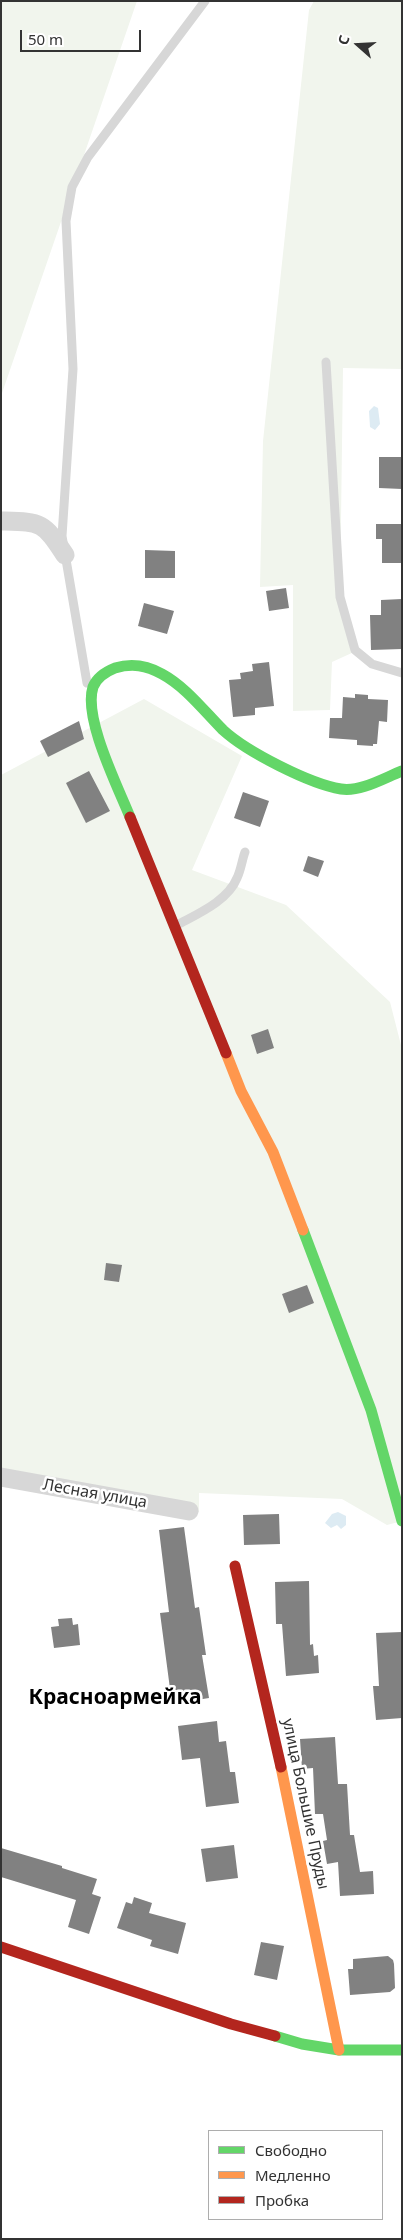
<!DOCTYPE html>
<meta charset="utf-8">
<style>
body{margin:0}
#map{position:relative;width:403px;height:2240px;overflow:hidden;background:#fff;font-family:"Noto Sans",sans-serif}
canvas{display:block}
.frame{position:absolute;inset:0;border:2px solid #333;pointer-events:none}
.legend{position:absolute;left:208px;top:2130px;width:175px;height:90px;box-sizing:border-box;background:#fff;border:1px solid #adadad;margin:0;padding:6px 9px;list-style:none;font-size:15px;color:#333}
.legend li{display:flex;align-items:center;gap:10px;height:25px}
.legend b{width:25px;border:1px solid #adadad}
.north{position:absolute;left:333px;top:20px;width:50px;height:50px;-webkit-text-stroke:4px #fff;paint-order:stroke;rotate:289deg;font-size:14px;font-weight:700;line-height:20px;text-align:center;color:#333}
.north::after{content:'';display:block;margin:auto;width:18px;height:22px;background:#333;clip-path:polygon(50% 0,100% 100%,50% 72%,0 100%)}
.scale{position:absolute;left:20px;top:30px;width:121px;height:22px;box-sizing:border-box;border:2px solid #333;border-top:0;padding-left:6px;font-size:15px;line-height:18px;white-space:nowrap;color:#333;-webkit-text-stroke:4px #fff;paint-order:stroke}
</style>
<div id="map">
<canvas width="403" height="2240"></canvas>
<div class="frame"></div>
<ul class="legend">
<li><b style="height:6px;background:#63d668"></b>Свободно</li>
<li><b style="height:6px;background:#ff974d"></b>Медленно</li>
<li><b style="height:6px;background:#b3261e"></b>Пробка</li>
</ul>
<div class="north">С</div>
<div class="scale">50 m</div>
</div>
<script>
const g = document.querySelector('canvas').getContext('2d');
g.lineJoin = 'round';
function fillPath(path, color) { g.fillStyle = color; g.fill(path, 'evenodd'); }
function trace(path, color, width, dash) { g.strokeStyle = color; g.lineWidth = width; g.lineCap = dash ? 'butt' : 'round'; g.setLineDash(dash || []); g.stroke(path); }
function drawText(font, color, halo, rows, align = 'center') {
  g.font = font + ' "Noto Sans",sans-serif'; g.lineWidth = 5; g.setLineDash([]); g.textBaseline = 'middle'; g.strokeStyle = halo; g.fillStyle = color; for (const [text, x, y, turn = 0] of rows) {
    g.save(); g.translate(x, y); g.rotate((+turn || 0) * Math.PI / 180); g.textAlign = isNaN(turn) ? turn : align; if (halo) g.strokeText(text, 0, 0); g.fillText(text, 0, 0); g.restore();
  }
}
fillPath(new Path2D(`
 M 1,1 L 137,1 L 1,396 Z
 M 314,1 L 402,1 L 402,369 L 343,368 L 340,597 L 354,652 L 332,662 L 330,710 L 293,711 L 293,585 L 260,587 L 263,441 L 309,10 Z
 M 144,699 L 242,756 L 192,870 L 286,905 L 390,1002 L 402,1049 L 402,1521 L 387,1525 L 342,1499 L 199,1493 L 199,1512 L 1,1474 L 1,775 Z`), '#f1f5ed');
fillPath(new Path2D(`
 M 374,406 L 378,408 L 380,424 L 375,430 L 370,427 L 369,411 Z
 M 338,1512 L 346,1516 L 346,1525 L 341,1529 L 337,1525 L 331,1528 L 325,1523 L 332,1514 Z`), '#ddebf3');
fillPath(new Path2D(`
 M 379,457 L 402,457 L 402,489 L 379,488 Z
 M 376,524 L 402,524 L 402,563 L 382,563 L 382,539 L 376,539 Z
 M 145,550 L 175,551 L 175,578 L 145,578 Z
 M 286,588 L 289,608 L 269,611 L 266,591 Z
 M 402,599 L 402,649 L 371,650 L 370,615 L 381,615 L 381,600 Z
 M 144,603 L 174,611 L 167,634 L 138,626 Z
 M 269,662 L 274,706 L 255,708 L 255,715 L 233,717 L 229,680 L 241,679 L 240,673 L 253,671 L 252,664 Z
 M 355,694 L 368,695 L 368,699 L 388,700 L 387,722 L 379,721 L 377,744 L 373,744 L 373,746 L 357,745 L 357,740 L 329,738 L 330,718 L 342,718 L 343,697 L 355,698 Z
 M 79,721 L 84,739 L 48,757 L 40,741 Z
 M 89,771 L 110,811 L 86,823 L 66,783 Z
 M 243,792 L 269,801 L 260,827 L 234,818 Z
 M 308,856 L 324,861 L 318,877 L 303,871 Z
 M 268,1029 L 274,1048 L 257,1054 L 251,1035 Z
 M 106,1263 L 122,1265 L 119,1282 L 104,1280 Z
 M 307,1285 L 314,1303 L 289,1313 L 282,1294 Z
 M 279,1514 L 280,1544 L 244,1545 L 243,1515 Z
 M 184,1527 L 195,1608 L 199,1607 L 206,1655 L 202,1655 L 209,1698 L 172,1704 L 160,1613 L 169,1612 L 159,1530 Z
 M 309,1581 L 310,1645 L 313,1644 L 314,1656 L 318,1655 L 319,1673 L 286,1676 L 282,1624 L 276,1624 L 275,1582 Z
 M 72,1618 L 73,1625 L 78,1624 L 80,1645 L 54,1648 L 51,1627 L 59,1626 L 58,1619 Z
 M 402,1632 L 402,1718 L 376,1720 L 373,1686 L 379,1686 L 376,1633 Z
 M 217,1721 L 219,1742 L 226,1741 L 230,1772 L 235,1772 L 239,1803 L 206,1807 L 200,1758 L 182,1760 L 178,1726 Z
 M 335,1737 L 338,1784 L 347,1784 L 350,1835 L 354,1835 L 360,1872 L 373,1871 L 374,1894 L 340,1896 L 338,1862 L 327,1864 L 323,1841 L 327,1840 L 323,1814 L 315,1814 L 313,1768 L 302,1769 L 300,1739 Z
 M 234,1845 L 238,1878 L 206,1882 L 201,1849 Z
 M 1,1848 L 62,1866 L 62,1868 L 97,1879 L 92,1894 L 101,1897 L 89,1934 L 68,1927 L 76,1900 L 1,1877 Z
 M 134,1897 L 152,1903 L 149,1913 L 186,1923 L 178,1954 L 150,1946 L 152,1940 L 117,1928 L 126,1902 L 132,1904 Z
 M 261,1942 L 284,1946 L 277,1980 L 254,1975 Z
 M 388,1956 L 393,1960 L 394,1964 L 395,1988 L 390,1992 L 350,1995 L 348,1969 L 353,1969 L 353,1959 Z`), '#818181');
trace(new Path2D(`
 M 326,362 L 340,597 L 355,650 L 372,664 L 402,673
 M 87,683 L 62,536 L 73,369 L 66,221 L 72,187 L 88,157 L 205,1
 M 177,925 C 197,914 228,901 237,878 C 241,870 242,860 245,852`), '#d7d7d7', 9);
trace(new Path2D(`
 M 1,521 C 41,522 43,521 65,555
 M 1,1477 L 189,1511`), '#d7d7d7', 19);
trace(new Path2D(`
 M 130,817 C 118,787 83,718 93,687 C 97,677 105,672 115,668 C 132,663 146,665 162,674 C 186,687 204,711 223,730 C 247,752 310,784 341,789 C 361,792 384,778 402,771
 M 303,1230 L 371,1410 L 402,1521
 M 275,2036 L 302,2044 L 339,2050 L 402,2050`), '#63d668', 11);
trace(new Path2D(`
 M 226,1053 L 241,1091 L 273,1152 L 303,1230
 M 281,1767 L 339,2050`), '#ff974d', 11);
trace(new Path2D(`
 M 130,817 L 226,1053
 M 235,1566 L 281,1767
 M 1,1947 L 231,2024 L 275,2036`), '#b3261e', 11);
drawText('16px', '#333', '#fff', [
 ["Лесная улица",95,1494,10],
 ["улица Большие Пруды",305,1804,78]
]);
drawText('bold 21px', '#000', '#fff', [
 ["Красноармейка",115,1698]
]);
</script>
